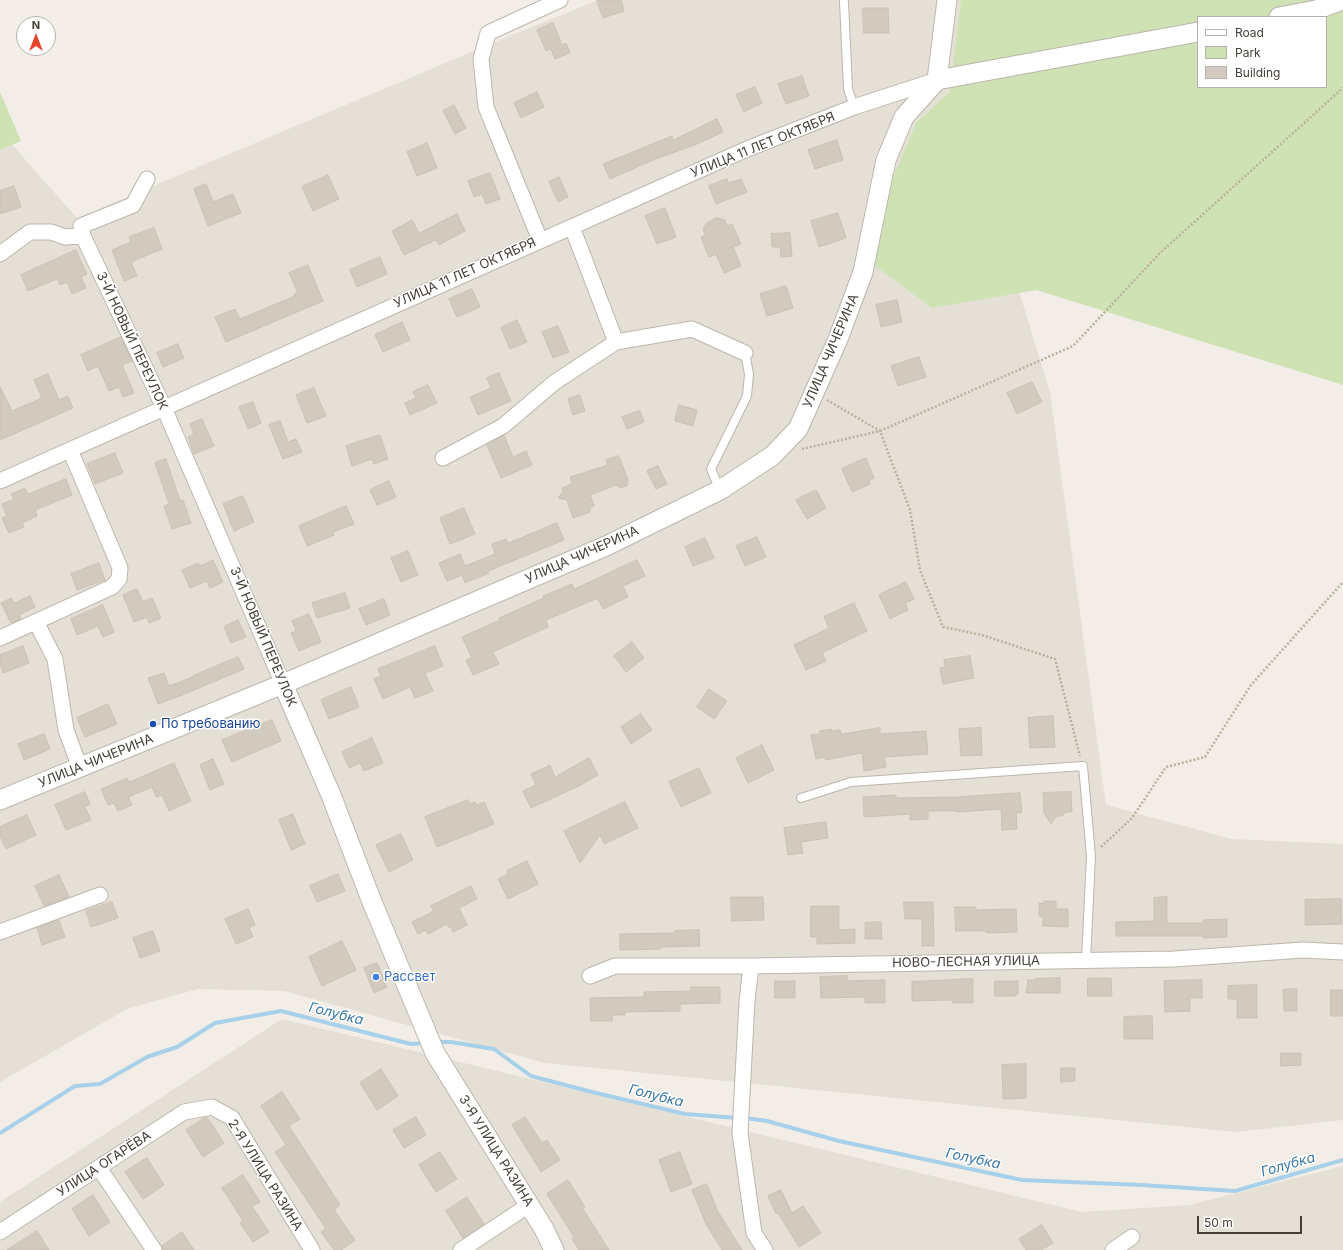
<!DOCTYPE html>
<meta charset="utf-8">
<style>
body{margin:0}
#map{position:relative;width:1343px;height:1250px;overflow:hidden;background:#f2eee7;font-family:Inter,sans-serif}
canvas{display:block}
.legend{position:absolute;left:1197px;top:16px;width:130px;height:72px;box-sizing:border-box;background:#fff;border:1px solid #b4b2af;margin:0;padding:5px 7px;list-style:none;font-size:12px;color:#443f37}
.legend li{display:flex;align-items:center;gap:8px;height:20px}
.legend b{width:20px;border:1px solid #b4b2af}
.north{position:absolute;left:16px;top:16px;width:40px;height:40px;box-sizing:border-box;background:#fff;border:1px solid #b4b2af;border-radius:50%;rotate:0deg;font-size:11px;font-weight:700;line-height:16px;text-align:center;color:#443f37}
.north::after{content:'';display:block;margin:auto;width:14px;height:18px;background:#e5452b;clip-path:polygon(50% 0,100% 100%,50% 72%,0 100%)}
.scale{position:absolute;left:1197px;top:1216px;width:105px;height:18px;box-sizing:border-box;border:2px solid #443f37;border-top:0;padding-left:5px;font-size:12px;line-height:14px;white-space:nowrap;color:#443f37;-webkit-text-stroke:3px #fff;paint-order:stroke}
</style>
<div id="map">
<canvas width="1343" height="1250"></canvas>
<ul class="legend">
<li><b style="height:5px;background:#fff"></b>Road</li>
<li><b style="height:11px;background:#cee2b4"></b>Park</li>
<li><b style="height:11px;background:#d2cabe"></b>Building</li>
</ul>
<div class="north">N</div>
<div class="scale">50 m</div>
</div>
<script>
const g = document.querySelector('canvas').getContext('2d');
g.lineJoin = 'round';
function fillPath(path, color) { g.fillStyle = color; g.fill(path, 'evenodd'); }
function trace(path, color, width, dash) { g.strokeStyle = color; g.lineWidth = width; g.lineCap = dash ? 'butt' : 'round'; g.setLineDash(dash || []); g.stroke(path); }
function drawText(font, color, halo, rows, align = 'center') {
  g.font = font + ' Inter,sans-serif'; g.lineWidth = 3; g.setLineDash([]); g.textBaseline = 'middle'; g.strokeStyle = halo; g.fillStyle = color; for (const [text, x, y, turn = 0] of rows) {
    g.save(); g.translate(x, y); g.rotate((+turn || 0) * Math.PI / 180); g.textAlign = isNaN(turn) ? turn : align; if (halo) g.strokeText(text, 0, 0); g.fillText(text, 0, 0); g.restore();
  }
}
fillPath(new Path2D(`
 M 598,0 L 973,0 L 959,96 L 1050,392 L 1106,805 L 1232,839 L 1343,844 L 1343,1120 L 1236,1132 L 545,1063 L 284,991 L 198,989 L 127,1009 L 0,1082 L 0,131 L 77,218 L 500,40 Z
 M 282,1019 L 1082,1212 L 1189,1205 L 1343,1166 L 1343,1250 L 0,1250 L 0,1202 Z`), '#e5e0d6');
fillPath(new Path2D(`
 M 961,0 L 1343,0 L 1343,385 L 1036,290 L 932,308 L 874,265 L 889,188 L 916,123 L 950,92 ZM 1198,17 L 1326,17 L 1326,87 L 1198,87 Z
 M 0,92 L 21,141 L 0,150 Z`), '#cee2b4');
trace(new Path2D(`
 M 437,1042 L 451,1042 L 494,1049 L 531,1076 L 592,1092 L 685,1114 L 738,1118
 M 745,1118 L 767,1121 L 839,1141 L 1022,1180 L 1141,1185 L 1235,1191 L 1343,1160
 M 0,1133 L 75,1086 L 100,1084 L 147,1057 L 177,1047 L 215,1023 L 281,1011 L 411,1044 L 426,1043`), '#a9d0e9', 4);
const building = new Path2D(`
 M 597,0 L 621,0 L 624,11 L 603,18 Z
 M 863,8 L 888,8 L 889,33 L 864,33 Z
 M 553,23 L 562,45 L 566,43 L 570,53 L 555,59 L 551,49 L 546,51 L 537,30 Z
 M 802,76 L 809,96 L 786,104 L 778,84 Z
 M 755,87 L 762,103 L 744,112 L 736,95 Z
 M 537,92 L 544,107 L 521,118 L 514,103 Z
 M 454,105 L 466,128 L 455,134 L 443,111 Z
 M 717,119 L 723,132 L 697,144 L 653,160 L 610,179 L 603,164 L 672,136 L 673,140 Z
 M 837,140 L 843,160 L 815,169 L 808,150 Z
 M 427,143 L 437,168 L 417,176 L 407,152 Z
 M 490,173 L 500,199 L 486,204 L 482,194 L 474,197 L 468,181 Z
 M 328,175 L 339,199 L 313,211 L 302,187 Z
 M 559,177 L 568,197 L 558,202 L 549,182 Z
 M 727,179 L 728,183 L 741,179 L 747,192 L 716,204 L 709,186 Z
 M 206,184 L 213,202 L 233,194 L 241,213 L 208,226 L 194,189 Z
 M 14,186 L 21,207 L 0,214 L 0,191 Z
 M 665,208 L 676,237 L 657,244 L 645,216 Z
 M 838,213 L 846,238 L 819,247 L 811,221 Z
 M 457,214 L 465,231 L 439,245 L 436,240 L 404,255 L 392,231 L 412,220 L 419,233 Z
 M 716,218 L 725,220 L 727,226 L 732,224 L 741,244 L 733,247 L 741,266 L 724,273 L 716,254 L 709,257 L 701,237 L 705,235 L 703,229 L 707,223 Z
 M 154,228 L 162,249 L 131,262 L 137,276 L 124,281 L 112,250 L 131,242 L 129,237 Z
 M 790,233 L 792,256 L 781,257 L 780,247 L 772,247 L 771,234 Z
 M 76,250 L 87,274 L 81,277 L 86,288 L 72,294 L 67,282 L 60,285 L 57,279 L 28,291 L 21,275 Z
 M 380,257 L 387,274 L 357,287 L 350,270 Z
 M 308,265 L 323,301 L 226,342 L 215,317 L 235,309 L 240,319 L 295,296 L 294,294 L 298,293 L 289,273 Z
 M 786,286 L 793,308 L 767,316 L 760,294 Z
 M 472,289 L 480,307 L 457,317 L 449,299 Z
 M 897,300 L 902,322 L 881,327 L 876,305 Z
 M 517,320 L 527,342 L 510,349 L 501,328 Z
 M 402,322 L 410,340 L 383,352 L 375,335 Z
 M 558,326 L 569,352 L 553,358 L 542,332 Z
 M 121,337 L 132,361 L 122,365 L 134,393 L 123,397 L 119,387 L 109,391 L 98,366 L 88,371 L 81,355 Z
 M 178,344 L 184,358 L 163,367 L 157,353 Z
 M 919,357 L 926,377 L 898,386 L 891,366 Z
 M 499,373 L 511,401 L 478,415 L 470,397 L 491,388 L 487,378 Z
 M 48,374 L 59,400 L 68,396 L 73,408 L 0,440 L 0,387 L 12,411 L 42,398 L 34,380 Z
 M 1032,382 L 1042,402 L 1017,414 L 1007,393 Z
 M 428,385 L 437,403 L 410,415 L 405,403 L 416,398 L 413,392 Z
 M 314,388 L 326,416 L 307,423 L 296,395 Z
 M 580,395 L 585,411 L 573,415 L 568,399 Z
 M 253,402 L 261,423 L 248,429 L 239,407 Z
 M 679,405 L 697,410 L 693,426 L 675,421 Z
 M 640,411 L 644,422 L 627,429 L 622,417 Z
 M 202,419 L 214,446 L 194,454 L 188,437 L 194,434 L 190,424 Z
 M 280,421 L 288,442 L 296,439 L 302,452 L 283,459 L 269,425 Z
 M 380,435 L 388,459 L 374,464 L 372,459 L 352,466 L 346,446 Z
 M 504,435 L 513,457 L 526,451 L 532,465 L 501,478 L 487,445 Z
 M 115,453 L 123,473 L 95,484 L 87,464 Z
 M 619,456 L 628,480 L 627,486 L 620,488 L 616,485 L 590,495 L 594,506 L 590,508 L 590,512 L 573,518 L 567,500 L 558,498 L 563,491 L 562,488 L 572,484 L 570,477 L 608,465 L 606,460 Z
 M 866,458 L 874,478 L 869,480 L 870,484 L 852,492 L 842,469 Z
 M 166,459 L 180,501 L 183,500 L 191,523 L 172,529 L 164,506 L 169,504 L 155,463 Z
 M 658,466 L 667,484 L 656,489 L 647,471 Z
 M 66,479 L 72,495 L 35,510 L 37,516 L 22,523 L 24,527 L 9,533 L 2,518 L 7,516 L 2,504 L 14,499 L 11,494 L 25,488 L 28,494 Z
 M 389,481 L 396,497 L 377,505 L 370,490 Z
 M 816,490 L 826,508 L 807,519 L 796,500 Z
 M 243,496 L 254,522 L 234,531 L 223,504 Z
 M 346,506 L 354,524 L 333,532 L 334,535 L 307,546 L 299,526 Z
 M 464,508 L 475,534 L 450,544 L 440,518 Z
 M 557,523 L 564,540 L 488,571 L 489,573 L 465,583 L 462,575 L 447,581 L 439,563 L 460,554 L 465,566 L 495,554 L 492,544 L 506,539 L 508,543 Z
 M 757,537 L 766,557 L 745,566 L 736,546 Z
 M 705,538 L 714,558 L 693,566 L 685,547 Z
 M 408,551 L 418,575 L 401,582 L 391,558 Z
 M 213,560 L 223,582 L 210,588 L 207,581 L 190,588 L 182,570 L 198,563 L 200,566 Z
 M 637,560 L 645,576 L 623,586 L 628,597 L 603,609 L 598,598 L 546,620 L 548,627 L 493,652 L 499,664 L 473,675 L 466,660 L 472,658 L 462,637 L 500,620 L 499,618 L 544,598 L 543,596 L 572,584 L 574,589 Z
 M 99,563 L 105,580 L 77,590 L 71,574 Z
 M 906,582 L 914,599 L 905,603 L 908,610 L 890,619 L 879,595 Z
 M 137,589 L 143,602 L 152,598 L 161,618 L 149,623 L 147,617 L 134,622 L 123,595 Z
 M 345,593 L 350,608 L 317,618 L 312,603 Z
 M 30,596 L 35,607 L 19,615 L 21,619 L 11,623 L 1,603 L 11,598 L 14,603 Z
 M 384,599 L 390,615 L 366,625 L 359,609 Z
 M 854,603 L 867,631 L 822,653 L 826,661 L 806,670 L 794,645 L 829,628 L 824,617 Z
 M 103,605 L 114,632 L 103,637 L 98,626 L 77,635 L 71,619 Z
 M 309,614 L 321,642 L 299,651 L 291,633 L 296,631 L 292,621 Z
 M 238,620 L 246,637 L 231,643 L 224,627 Z
 M 632,642 L 644,658 L 626,672 L 614,656 Z
 M 23,646 L 29,663 L 3,673 L 0,664 L 0,655 Z
 M 435,646 L 443,666 L 425,673 L 433,691 L 415,698 L 410,687 L 383,699 L 374,679 L 381,676 L 378,669 Z
 M 970,656 L 974,678 L 943,684 L 940,668 L 945,667 L 944,660 Z
 M 238,657 L 244,669 L 182,695 L 158,704 L 148,678 L 164,673 L 169,686 L 193,677 L 193,676 Z
 M 351,687 L 359,707 L 329,719 L 321,700 Z
 M 709,689 L 727,701 L 714,719 L 697,707 Z
 M 108,704 L 117,724 L 85,737 L 77,718 Z
 M 641,714 L 652,730 L 631,744 L 621,727 Z
 M 1053,716 L 1055,747 L 1030,748 L 1028,718 Z
 M 272,720 L 281,741 L 232,762 L 222,740 Z
 M 880,728 L 880,734 L 926,731 L 928,754 L 884,757 L 886,767 L 864,771 L 862,753 L 825,760 L 825,757 L 816,759 L 811,735 L 820,734 L 820,731 L 831,729 L 831,731 L 840,730 L 841,734 Z
 M 981,728 L 982,755 L 961,756 L 959,729 Z
 M 44,734 L 50,749 L 24,760 L 18,744 Z
 M 372,738 L 383,763 L 364,771 L 360,763 L 349,768 L 342,752 Z
 M 762,745 L 774,770 L 748,783 L 736,758 Z
 M 589,758 L 598,775 L 581,785 L 531,808 L 523,791 L 536,785 L 531,774 L 550,765 L 555,777 Z
 M 213,759 L 224,784 L 210,790 L 200,765 Z
 M 174,763 L 191,801 L 169,811 L 162,795 L 156,797 L 152,787 L 128,797 L 132,805 L 118,811 L 114,803 L 108,805 L 101,789 L 127,778 L 129,782 Z
 M 699,768 L 711,793 L 681,807 L 669,782 Z
 M 85,792 L 90,804 L 85,807 L 91,820 L 66,830 L 55,805 Z
 M 1071,792 L 1072,812 L 1066,812 L 1062,816 L 1056,816 L 1051,824 L 1044,813 L 1043,793 Z
 M 1020,793 L 1022,812 L 1016,813 L 1017,829 L 1002,830 L 1001,809 L 958,812 L 958,811 L 928,811 L 928,819 L 910,820 L 910,814 L 864,817 L 863,797 L 896,795 L 896,798 L 958,797 Z
 M 468,800 L 470,804 L 475,802 L 477,805 L 484,802 L 494,824 L 437,847 L 425,817 Z
 M 625,802 L 638,828 L 604,844 L 600,835 L 580,863 L 564,831 Z
 M 293,814 L 305,844 L 291,850 L 279,820 Z
 M 27,815 L 36,835 L 6,849 L 0,836 L 0,827 Z
 M 826,822 L 828,838 L 801,842 L 803,853 L 788,855 L 784,828 Z
 M 401,834 L 413,860 L 389,872 L 376,845 Z
 M 527,861 L 538,884 L 508,899 L 498,879 L 508,874 L 507,871 Z
 M 338,874 L 345,891 L 317,902 L 310,886 Z
 M 59,875 L 69,897 L 44,906 L 35,886 Z
 M 471,886 L 477,899 L 459,908 L 467,925 L 453,932 L 451,927 L 449,928 L 447,924 L 428,934 L 426,930 L 418,934 L 412,922 L 434,911 L 431,906 Z
 M 731,897 L 763,897 L 764,920 L 732,921 Z
 M 1167,897 L 1167,923 L 1203,923 L 1203,920 L 1227,919 L 1227,937 L 1203,938 L 1203,936 L 1116,936 L 1116,922 L 1154,921 L 1154,898 Z
 M 1341,899 L 1342,924 L 1305,925 L 1305,900 Z
 M 1044,901 L 1056,901 L 1056,909 L 1068,909 L 1068,927 L 1043,926 L 1043,917 L 1039,916 L 1039,903 L 1044,904 Z
 M 112,902 L 118,918 L 91,927 L 86,911 Z
 M 904,902 L 933,902 L 934,946 L 922,946 L 922,919 L 905,919 Z
 M 811,906 L 839,906 L 839,930 L 855,929 L 855,943 L 817,944 L 817,937 L 811,937 Z
 M 955,907 L 976,907 L 976,910 L 1016,909 L 1017,932 L 986,933 L 986,931 L 956,931 Z
 M 248,909 L 255,925 L 249,928 L 253,937 L 236,944 L 225,919 Z
 M 59,920 L 65,937 L 42,945 L 37,928 Z
 M 881,922 L 882,939 L 865,939 L 865,923 Z
 M 699,930 L 700,946 L 660,947 L 660,949 L 620,950 L 620,934 L 675,933 L 675,931 Z
 M 153,931 L 160,951 L 140,958 L 133,938 Z
 M 342,941 L 356,970 L 322,986 L 309,957 Z
 M 377,963 L 387,987 L 374,993 L 364,968 Z
 M 847,976 L 847,981 L 885,980 L 885,1003 L 865,1003 L 865,997 L 821,998 L 820,977 Z
 M 1060,978 L 1060,993 L 1026,993 L 1028,980 L 1035,980 L 1035,979 Z
 M 1088,978 L 1111,978 L 1112,996 L 1088,996 Z
 M 973,979 L 973,1003 L 953,1003 L 952,1000 L 912,1001 L 912,982 Z
 M 1202,980 L 1202,998 L 1190,998 L 1190,1011 L 1165,1012 L 1164,981 Z
 M 775,981 L 795,981 L 795,998 L 775,998 Z
 M 995,981 L 1018,981 L 1018,994 L 1016,994 L 1016,996 L 995,996 Z
 M 1257,985 L 1257,1018 L 1237,1018 L 1237,999 L 1228,999 L 1228,986 Z
 M 691,987 L 720,987 L 720,1003 L 680,1004 L 680,1011 L 625,1012 L 625,1015 L 612,1015 L 612,1021 L 591,1021 L 590,998 L 644,997 L 644,992 L 691,991 Z
 M 1297,989 L 1297,1011 L 1284,1011 L 1283,990 Z
 M 1331,990 L 1343,990 L 1343,1016 L 1331,1016 Z
 M 1152,1016 L 1153,1039 L 1124,1039 L 1124,1017 Z
 M 1281,1053 L 1301,1053 L 1301,1065 L 1281,1066 Z
 M 1026,1064 L 1026,1098 L 1003,1099 L 1002,1065 Z
 M 1061,1068 L 1075,1068 L 1075,1081 L 1061,1082 Z
 M 381,1069 L 398,1096 L 377,1110 L 360,1083 Z
 M 282,1092 L 300,1119 L 289,1126 L 340,1205 L 334,1210 L 355,1240 L 341,1250 L 334,1250 L 321,1232 L 326,1229 L 275,1152 L 286,1145 L 261,1106 Z
 M 206,1117 L 207,1117 L 224,1143 L 203,1157 L 186,1130 Z
 M 416,1117 L 426,1135 L 404,1148 L 393,1130 Z
 M 525,1117 L 542,1143 L 547,1140 L 560,1160 L 541,1172 L 512,1125 Z
 M 440,1152 L 457,1179 L 436,1192 L 419,1165 Z
 M 680,1152 L 692,1184 L 671,1192 L 659,1160 Z
 M 147,1158 L 164,1185 L 143,1199 L 125,1172 Z
 M 243,1175 L 260,1202 L 252,1206 L 269,1232 L 253,1242 L 240,1223 L 243,1221 L 222,1188 Z
 M 568,1180 L 585,1207 L 583,1209 L 609,1250 L 579,1250 L 572,1239 L 574,1237 L 547,1194 Z
 M 707,1184 L 717,1210 L 742,1250 L 722,1250 L 706,1224 L 692,1190 Z
 M 781,1190 L 792,1213 L 803,1206 L 821,1233 L 799,1247 L 778,1213 L 776,1214 L 768,1196 Z
 M 93,1195 L 110,1222 L 89,1236 L 72,1209 Z
 M 467,1197 L 484,1224 L 463,1238 L 446,1211 Z
 M 1042,1225 L 1053,1243 L 1041,1250 L 1026,1250 L 1019,1239 Z
 M 37,1231 L 49,1250 L 7,1250 Z
 M 182,1232 L 194,1250 L 163,1250 L 162,1246 Z`);
fillPath(building, '#d2cabe');
trace(building, '#ccc2b2', 1);
const service = new Path2D(`
 M 844,2 L 848,89 L 854,107
 M 720,490 L 711,469 L 747,396 L 749,374 L 745,353
 M 801,798 L 851,782 L 1083,766 L 1091,856 L 1086,960`);
const minor = new Path2D(`
 M 147,179 L 133,205 L 81,226 L 83,236 L 164,408 L 283,684
 M 540,240 L 486,107 L 481,59 L 488,33 L 560,0
 M 0,254 L 30,232 L 51,232 L 65,237 L 83,236
 M 616,342 L 692,329 L 745,353
 M 443,458 L 503,426 L 555,382 L 616,342 L 572,227
 M 0,481 L 747,149 L 854,107 L 937,80
 M 36,622 L 55,659 L 66,730 L 80,768
 M 0,638 L 112,587 L 119,579 L 120,568 L 70,450
 M 0,932 L 100,895
 M 751,966 L 747,1001 L 740,1133 L 754,1233 L 765,1250
 M 590,976 L 615,966 L 751,966 L 1174,959 L 1303,950 L 1343,952
 M 99,1168 L 154,1250
 M 0,1232 L 184,1112 L 212,1107 L 232,1118 L 312,1250
 M 461,1250 L 529,1205
 M 1113,1250 L 1132,1237`);
const tertiary = new Path2D(`
 M 1279,17 L 1316,10 L 1342,0
 M 937,80 L 1198,32
 M 937,80 L 947,0
 M 283,684 L 331,795 L 372,902 L 435,1053 L 544,1229 L 554,1250
 M 0,800 L 283,684 L 606,546 L 720,490 L 772,456 L 798,429 L 838,339 L 863,272 L 886,160 L 904,117 L 937,80`);
trace(service, '#bcb6ab', 10);
trace(minor, '#bcb6ab', 17);
trace(tertiary, '#bcb6ab', 21);
trace(new Path2D(`
 M 827,400 L 880,431 L 910,510 L 920,570 L 943,627 L 982,635 L 1055,659 L 1080,756
 M 802,449 L 880,431 L 1073,346 L 1160,253 L 1343,88
 M 1101,847 L 1132,818 L 1166,767 L 1205,757 L 1251,685 L 1343,582`), '#bdb19d', 2.5, [2, 2]);
trace(service, '#fff', 8);
trace(minor, '#fff', 15);
trace(tertiary, '#fff', 19);
for (const [x, y, r, color] of [
 [153,724,4,"#1a4fb4"],
 [376,977,4,"#3f7fe0"]
]) { const dot = new Path2D(); dot.arc(x, y, r, 0, 2 * Math.PI); g.fillStyle = color; g.fill(dot); trace(dot, '#fff', 1.5); }
drawText('13px', '#443f37', '#fff', [
 ["УЛИЦА 11 ЛЕТ ОКТЯБРЯ",763,145,-22],
 ["УЛИЦА 11 ЛЕТ ОКТЯБРЯ",465,273,-24],
 ["3-Й НОВЫЙ ПЕРЕУЛОК",132,341,65],
 ["УЛИЦА ЧИЧЕРИНА",831,351,-67],
 ["УЛИЦА ЧИЧЕРИНА",582,555,-24],
 ["3-Й НОВЫЙ ПЕРЕУЛОК",263,637,67],
 ["УЛИЦА ЧИЧЕРИНА",96,761,-22],
 ["НОВО-ЛЕСНАЯ УЛИЦА",966,962,-1],
 ["3-Я УЛИЦА РАЗИНА",496,1151,58],
 ["УЛИЦА ОГАРЁВА",104,1164,-33],
 ["2-Я УЛИЦА РАЗИНА",265,1175,58]
]);
drawText('13px', '#164399', '#fff', [
 ["По требованию",161,724]
], 'left');
drawText('13px', '#366cbe', '#fff', [
 ["Рассвет",384,977]
], 'left');
drawText('italic 14px', '#3a7aa6', '#fff', [
 ["Голубка",336,1014,14],
 ["Голубка",656,1096,14],
 ["Голубка",973,1159,12],
 ["Голубка",1288,1165,-16]
]);
</script>
